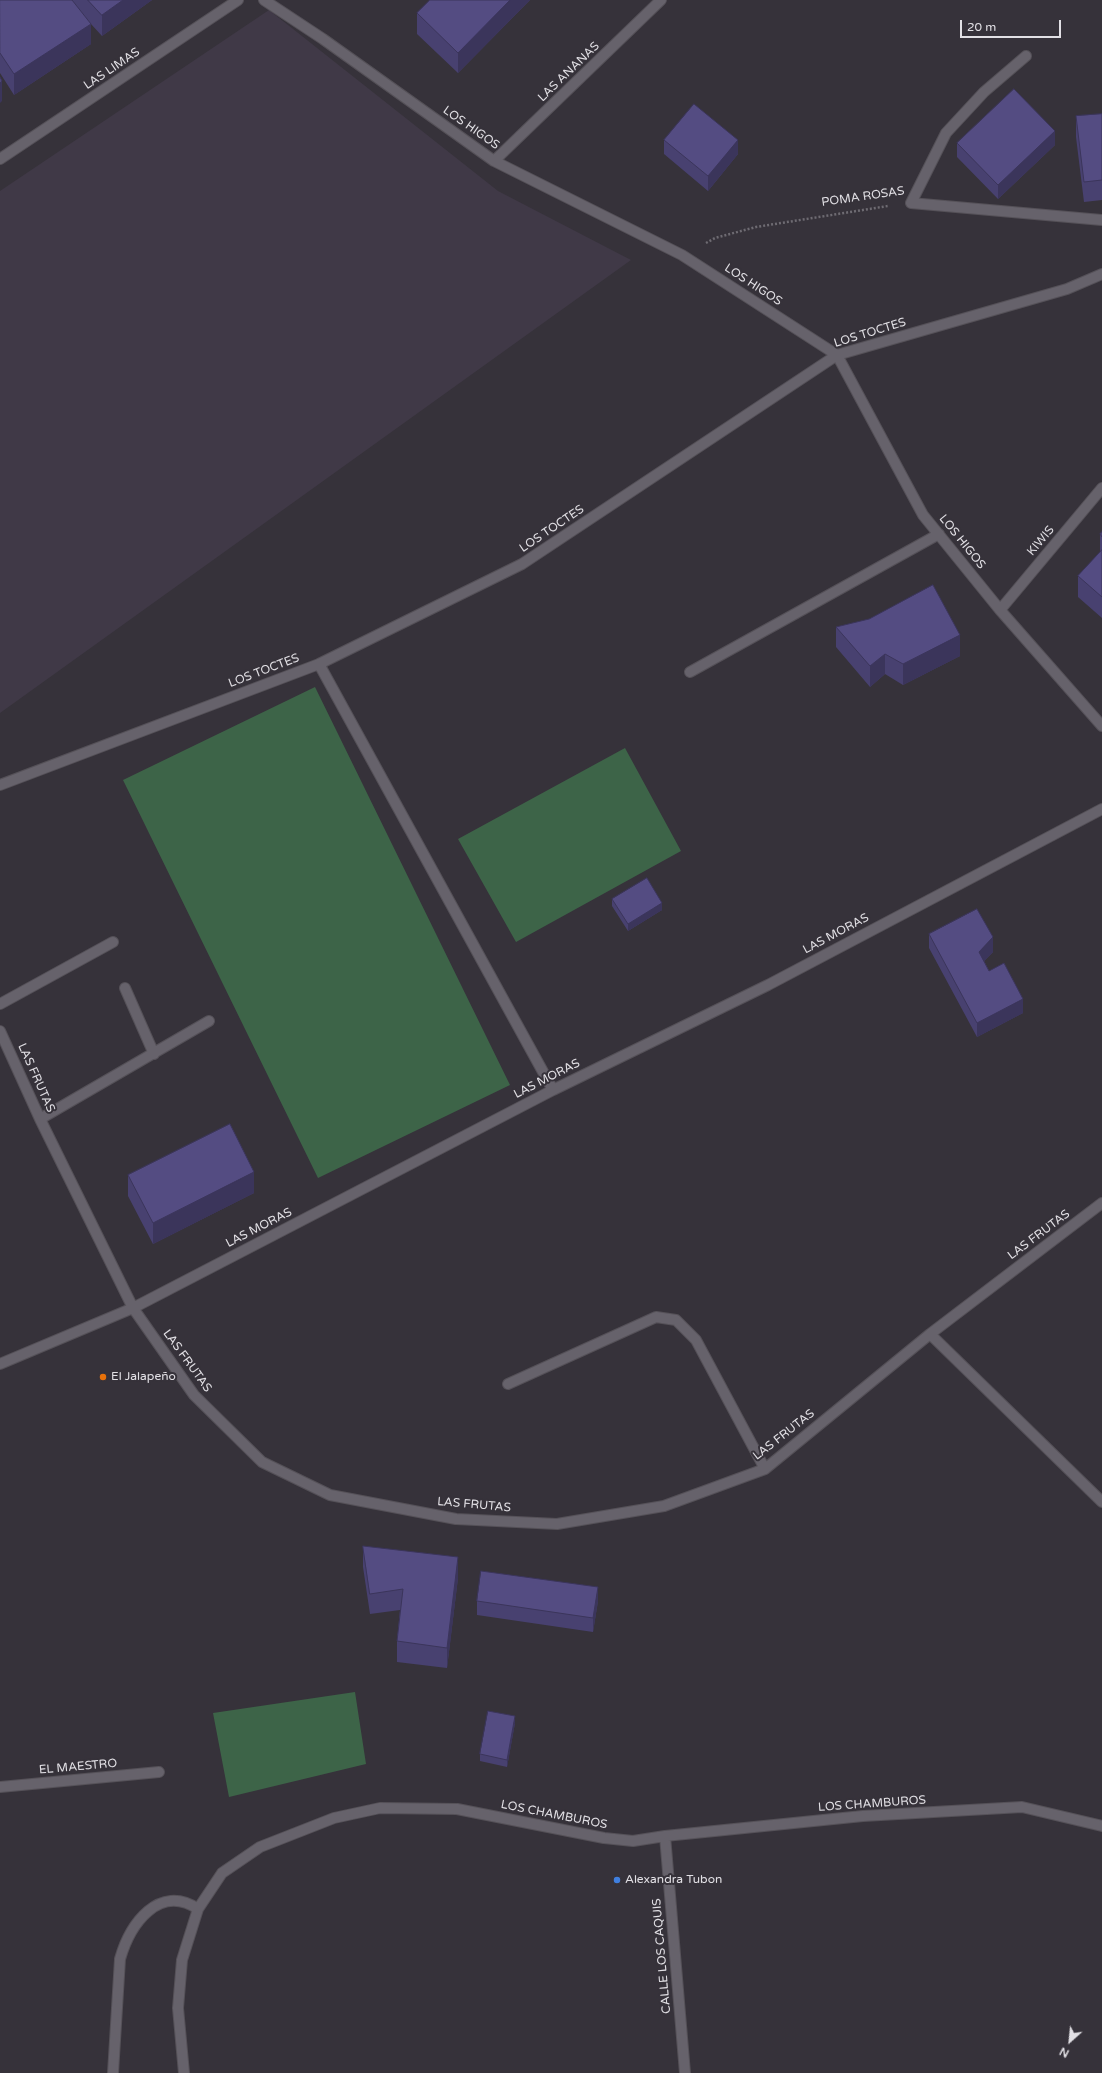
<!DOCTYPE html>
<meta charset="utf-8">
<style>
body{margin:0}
#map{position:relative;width:1102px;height:2073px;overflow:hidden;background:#36323a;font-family:"Varela Round",sans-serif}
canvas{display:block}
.north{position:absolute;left:1050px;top:2021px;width:40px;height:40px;-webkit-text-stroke:3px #36323a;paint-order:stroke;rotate:207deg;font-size:11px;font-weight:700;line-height:16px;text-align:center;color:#e2e0e5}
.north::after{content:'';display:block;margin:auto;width:14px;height:18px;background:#e2e0e5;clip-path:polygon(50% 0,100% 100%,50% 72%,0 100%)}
.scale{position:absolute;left:960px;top:20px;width:101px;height:18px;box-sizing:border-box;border:2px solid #e2e0e5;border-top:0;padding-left:5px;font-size:12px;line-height:14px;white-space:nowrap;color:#e2e0e5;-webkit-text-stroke:3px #36323a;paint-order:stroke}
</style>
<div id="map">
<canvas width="1102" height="2073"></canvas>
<div class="north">N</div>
<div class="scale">20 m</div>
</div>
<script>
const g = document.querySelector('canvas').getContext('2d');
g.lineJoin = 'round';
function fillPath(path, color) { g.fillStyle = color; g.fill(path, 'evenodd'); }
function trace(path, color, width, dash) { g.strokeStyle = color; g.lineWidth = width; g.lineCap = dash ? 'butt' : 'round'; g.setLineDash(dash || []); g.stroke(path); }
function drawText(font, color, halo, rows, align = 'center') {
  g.font = font + ' "Varela Round",sans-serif'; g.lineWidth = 4; g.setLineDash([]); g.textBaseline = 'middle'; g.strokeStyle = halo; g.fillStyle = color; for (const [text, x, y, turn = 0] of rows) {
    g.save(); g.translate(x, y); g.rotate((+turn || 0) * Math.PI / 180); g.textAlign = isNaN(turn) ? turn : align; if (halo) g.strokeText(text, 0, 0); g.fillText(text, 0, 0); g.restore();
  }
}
fillPath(new Path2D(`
 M 269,10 L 498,191 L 631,260 L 0,713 L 0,191 Z`), '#403947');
fillPath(new Path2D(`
 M 315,687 L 510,1085 L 318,1178 L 123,780 Z
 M 625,748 L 681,851 L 516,942 L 458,839 Z
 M 355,1692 L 366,1764 L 229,1797 L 213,1713 Z`), '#3d6448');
const minor = new Path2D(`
 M 264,0 L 323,39 L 494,161 L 682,255 L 837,355 L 923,515 L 1000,610 L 1102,726
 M 1026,56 L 984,92 L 946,133 L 911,203 L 1102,220
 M 0,159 L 238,0
 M 494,161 L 661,0
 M 1000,610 L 1102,488
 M 319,664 L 553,1090
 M 690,672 L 939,534
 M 0,785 L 319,664 L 522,564 L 837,355 L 1067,289 L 1102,274
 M 125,988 L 154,1054
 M 0,1004 L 113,942
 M 0,1031 L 40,1119 L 133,1308 L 194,1395 L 262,1462 L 330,1495 L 456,1519 L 557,1524 L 664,1506 L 765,1469 L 930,1334 L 1102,1203
 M 40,1119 L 209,1021
 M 930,1334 L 1102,1502
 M 0,1364 L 133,1308 L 553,1090 L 768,985 L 1102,809
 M 508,1384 L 656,1317 L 676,1320 L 696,1340 L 765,1469
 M 0,1787 L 159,1772
 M 665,1836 L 685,2073
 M 113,2073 L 120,1959 C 130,1924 159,1883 198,1909
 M 184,2073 L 178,2008 L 182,1960 L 198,1909 L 222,1873 L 260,1847 L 334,1818 L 380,1808 L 457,1809 L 604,1838 L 633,1841 L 665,1836 L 863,1816 L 1022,1807 L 1102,1826`);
trace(minor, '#555158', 12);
trace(new Path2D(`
 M 706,243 L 715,238 L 756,227 L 888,206`), '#6e6b72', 2.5, [2, 2]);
trace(minor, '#66626b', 10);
fillPath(new Path2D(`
 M 0,0 L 152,0 L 102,36 L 91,24 L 91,44 L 14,95 L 0,73 Z
 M 430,0 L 530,0 L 458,73 L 417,34 L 417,13 Z
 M 1102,114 L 1102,200 L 1084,202 L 1076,137 L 1076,116 Z
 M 664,140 L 738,154 L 708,191 L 664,154 Z
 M 957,143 L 1055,145 L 998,199 L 957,157 Z
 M 1102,532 L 1102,618 L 1078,597 L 1078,576 L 1100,552 L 1100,534 Z
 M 836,627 L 960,656 L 903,685 L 885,674 L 870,687 L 836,647 Z
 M 612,899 L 662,910 L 628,931 L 612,906 Z
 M 929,934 L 993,952 L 984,961 L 989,971 L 1023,1013 L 977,1037 L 929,948 Z
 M 128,1175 L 254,1193 L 153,1244 L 128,1196 Z
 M 363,1546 L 458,1578 L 447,1668 L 397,1662 L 397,1641 L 400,1610 L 370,1614 L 363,1567 Z
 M 477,1601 L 598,1601 L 593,1632 L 477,1615 Z
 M 515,1723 L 507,1767 L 480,1761 L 480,1754 Z`), '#484170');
fillPath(new Path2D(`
 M 123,0 L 152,0 L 102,36 L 102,15 Z
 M 510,0 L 530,0 L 458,73 L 458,53 Z
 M 91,24 L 91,44 L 14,95 L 14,74 Z
 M 2,81 L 2,101 L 0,103 L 0,83 Z
 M 1055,131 L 1055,145 L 998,199 L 998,185 Z
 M 738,140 L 738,154 L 708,191 L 708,176 Z
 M 960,635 L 960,656 L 903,685 L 903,664 Z
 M 885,654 L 885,674 L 870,687 L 870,666 Z
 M 662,903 L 662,910 L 628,931 L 628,924 Z
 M 993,937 L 993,952 L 979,966 L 979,952 Z
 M 1023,999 L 1023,1013 L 977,1037 L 977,1023 Z
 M 254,1172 L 254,1193 L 153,1244 L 153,1223 Z
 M 458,1557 L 458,1578 L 447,1668 L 447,1648 Z
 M 598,1587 L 598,1601 L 593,1632 L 593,1618 Z
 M 515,1716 L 515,1723 L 507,1767 L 507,1760 Z`), '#3b355b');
const building = new Path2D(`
 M 0,0 L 72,0 L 91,24 L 14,74 L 0,53 Z
 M 88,0 L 123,0 L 102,15 Z
 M 430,0 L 510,0 L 458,53 L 417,13 Z
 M 0,77 L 2,81 L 0,83 Z
 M 1014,89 L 1055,131 L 998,185 L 957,143 Z
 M 694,104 L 738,140 L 708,176 L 664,140 Z
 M 1102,114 L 1102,180 L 1084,182 L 1076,116 Z
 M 1102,532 L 1102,537 L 1100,534 Z
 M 1102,550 L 1102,597 L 1078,576 Z
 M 933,585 L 960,635 L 903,664 L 885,654 L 870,666 L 836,627 L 869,619 Z
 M 647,878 L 662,903 L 628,924 L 612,899 Z
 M 977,909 L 993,937 L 979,952 L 989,971 L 1004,963 L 1023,999 L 977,1023 L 929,934 Z
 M 230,1124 L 254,1172 L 153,1223 L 128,1175 Z
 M 363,1546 L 458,1557 L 447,1648 L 397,1641 L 403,1589 L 370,1594 Z
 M 481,1571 L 598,1587 L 593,1618 L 477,1601 Z
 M 488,1711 L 515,1716 L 507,1760 L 480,1754 Z`);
fillPath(building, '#544c82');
trace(building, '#3b355b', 1);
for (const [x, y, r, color] of [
 [103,1377,4,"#e8710a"],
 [617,1880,4,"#3f7fe0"]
]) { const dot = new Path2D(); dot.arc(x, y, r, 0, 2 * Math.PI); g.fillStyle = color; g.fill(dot); trace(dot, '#36323a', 1.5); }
drawText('12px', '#e2e0e5', '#36323a', [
 ["LAS LIMAS",112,69,-34],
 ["LAS ANANAS",569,72,-44],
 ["LOS HIGOS",471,128,35],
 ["POMA ROSAS",863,197,-8],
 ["LOS HIGOS",753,285,33],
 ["LOS TOCTES",870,333,-17],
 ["LOS TOCTES",552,529,-34],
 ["KIWIS",1041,541,-50],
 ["LOS HIGOS",962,542,51],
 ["LOS TOCTES",264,671,-21],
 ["LAS MORAS",836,934,-28],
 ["LAS FRUTAS",36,1078,66],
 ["LAS MORAS",547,1079,-27],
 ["LAS MORAS",259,1228,-27],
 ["LAS FRUTAS",1039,1235,-37],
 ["LAS FRUTAS",187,1361,54],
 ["LAS FRUTAS",784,1435,-38],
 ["LAS FRUTAS",474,1505,5],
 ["EL MAESTRO",78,1767,-5],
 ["LOS CHAMBUROS",872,1804,-4],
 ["LOS CHAMBUROS",554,1815,11],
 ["CALLE LOS CAQUIS",662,1956,-95]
]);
drawText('12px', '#e2e0e5', '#36323a', [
 ["El Jalapeño",111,1377],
 ["Alexandra Tubon",625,1880]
], 'left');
</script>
